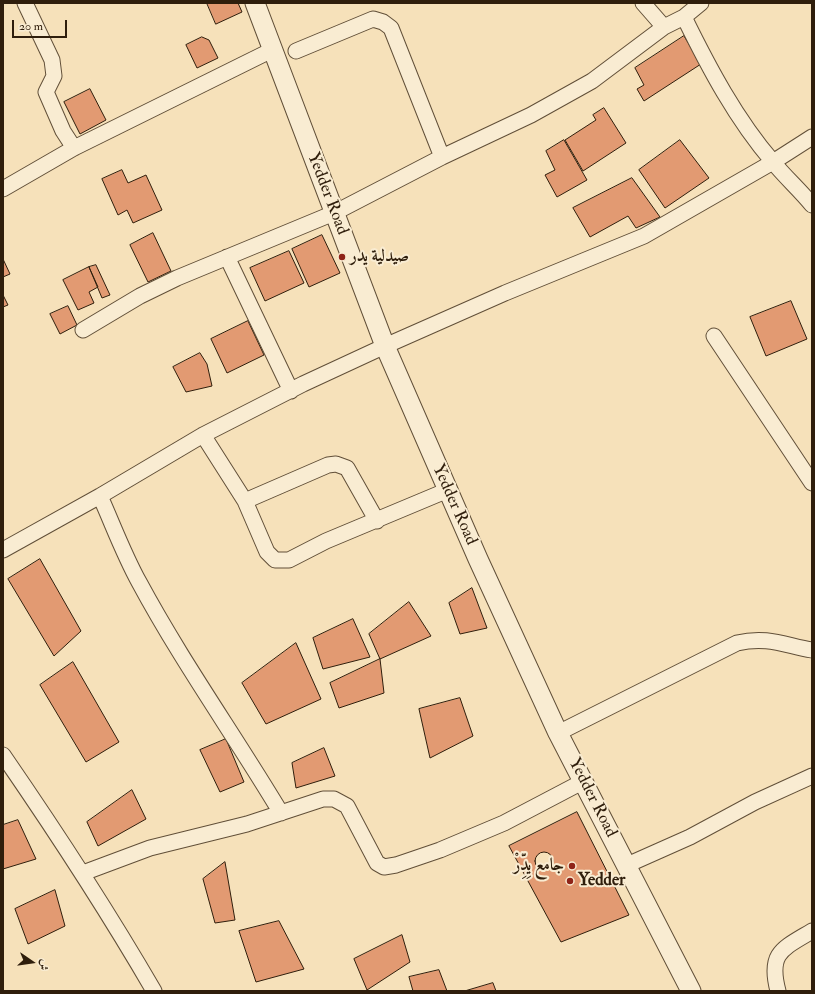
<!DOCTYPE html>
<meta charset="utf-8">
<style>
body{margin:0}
#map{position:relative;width:815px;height:994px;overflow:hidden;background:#f6e1ba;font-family:"IM FELL Double Pica",Amiri,serif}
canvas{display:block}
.frame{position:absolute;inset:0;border:4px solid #2f1e0c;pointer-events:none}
.north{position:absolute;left:12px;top:942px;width:40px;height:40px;-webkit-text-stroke:3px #f9ecd2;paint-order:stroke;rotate:103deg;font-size:11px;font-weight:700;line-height:16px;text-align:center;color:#2f1e0c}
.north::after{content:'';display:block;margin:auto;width:14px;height:18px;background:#2f1e0c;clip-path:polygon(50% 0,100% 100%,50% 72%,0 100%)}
.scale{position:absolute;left:12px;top:20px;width:55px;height:18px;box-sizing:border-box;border:2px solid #2f1e0c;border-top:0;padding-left:5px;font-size:12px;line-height:14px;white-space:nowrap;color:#2f1e0c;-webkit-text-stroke:3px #f9ecd2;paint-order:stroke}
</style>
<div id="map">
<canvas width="815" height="994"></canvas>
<div class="frame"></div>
<div class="north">ش</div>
<div class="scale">20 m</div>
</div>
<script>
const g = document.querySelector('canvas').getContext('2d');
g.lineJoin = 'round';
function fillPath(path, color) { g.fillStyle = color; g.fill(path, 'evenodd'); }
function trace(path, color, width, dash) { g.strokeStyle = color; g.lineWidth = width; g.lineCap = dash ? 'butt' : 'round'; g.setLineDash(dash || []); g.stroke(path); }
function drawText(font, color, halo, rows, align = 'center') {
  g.font = font + ' "IM FELL Double Pica",Amiri,serif'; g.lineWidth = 4; g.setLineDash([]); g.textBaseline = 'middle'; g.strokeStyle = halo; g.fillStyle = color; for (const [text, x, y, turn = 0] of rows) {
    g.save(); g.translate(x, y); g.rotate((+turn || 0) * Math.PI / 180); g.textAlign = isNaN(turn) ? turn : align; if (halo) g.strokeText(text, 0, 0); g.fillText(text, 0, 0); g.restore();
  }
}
const building = new Path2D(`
 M 207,3 L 238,3 L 242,12 L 216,24 Z
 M 684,36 L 701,64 L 644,101 L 637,89 L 644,85 L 635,68 Z
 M 202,37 L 209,40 L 218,58 L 197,68 L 186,45 Z
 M 90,89 L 106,120 L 80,134 L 64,102 Z
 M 604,108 L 626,143 L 583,171 L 565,140 L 596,120 L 593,115 Z
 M 564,140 L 587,180 L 557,197 L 545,175 L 555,170 L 546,151 Z
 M 680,140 L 709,178 L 665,208 L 639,170 Z
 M 122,170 L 128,183 L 146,175 L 162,210 L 133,223 L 127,210 L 118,215 L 102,179 Z
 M 632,178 L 660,217 L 636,228 L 628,216 L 590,237 L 573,208 Z
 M 153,233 L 171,271 L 148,282 L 130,245 Z
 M 322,235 L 340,273 L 309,287 L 292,249 Z
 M 289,251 L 304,283 L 265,301 L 250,268 Z
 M 3,259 L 10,274 L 3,277 Z
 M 96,265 L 110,295 L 102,298 L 89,267 Z
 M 89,267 L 98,287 L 89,292 L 94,303 L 78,310 L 63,280 Z
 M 3,295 L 8,305 L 3,307 Z
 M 791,301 L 807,339 L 766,356 L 750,317 Z
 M 68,306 L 77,325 L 60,334 L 50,314 Z
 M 248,321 L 264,355 L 227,373 L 211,339 Z
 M 200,353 L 207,364 L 212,386 L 186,392 L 173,367 Z
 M 40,559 L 81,631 L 54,656 L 8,579 Z
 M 472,588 L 487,628 L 460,634 L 449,603 Z
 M 409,602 L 431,636 L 380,659 L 369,634 Z
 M 353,619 L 370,657 L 323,669 L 313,638 Z
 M 296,643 L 321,699 L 266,724 L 242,683 Z
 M 380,659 L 384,693 L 339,708 L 330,683 Z
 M 73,662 L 119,742 L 86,762 L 40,685 Z
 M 460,698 L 473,736 L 430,758 L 419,709 Z
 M 226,739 L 244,782 L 220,792 L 200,750 Z
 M 324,748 L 335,776 L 296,788 L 292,763 Z
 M 132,790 L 146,819 L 98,846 L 87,822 Z
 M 577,812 L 629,915 L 561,942 L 509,846 Z
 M 18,820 L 36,859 L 3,869 L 3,825 Z
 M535 861a9 9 0 1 1 18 0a9 9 0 1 1-18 0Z
 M 225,862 L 235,920 L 215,923 L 203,879 Z
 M 55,890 L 65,926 L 28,944 L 15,909 Z
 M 279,921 L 304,969 L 256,982 L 239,931 Z
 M 402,935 L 410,962 L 367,990 L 354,959 Z
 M 439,970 L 447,991 L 413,991 L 409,977 Z
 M 493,983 L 496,991 L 465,991 Z`);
fillPath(building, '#e29a72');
trace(building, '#2f1e0c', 1);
const minor = new Path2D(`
 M 25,3 L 52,60 L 54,76 L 46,92 L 63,131 L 74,148
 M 643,3 L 664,27
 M 684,17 L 701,3
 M 296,51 L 373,19 L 383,22 L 391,28 L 442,157
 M 3,189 L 74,148 L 272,50
 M 227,257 L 291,391
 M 83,330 L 140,296 L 177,278 L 334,213 L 442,157 L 531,115 L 592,81 L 664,27 L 684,17 C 709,68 736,119 773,162 C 785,177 800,190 812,205
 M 714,336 L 812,483
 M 203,435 L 245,501 L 267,552 L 275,560 L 289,560 L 326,541 L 448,490
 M 100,496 C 113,525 124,555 139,582 C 182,662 235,736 281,813
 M 245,501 L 328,465 L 336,464 L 347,468 L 377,521
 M 3,550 L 100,496 L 203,435 L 303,384 L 385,346 L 505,293 L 644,236 L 773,162 L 812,137
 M 558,733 L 737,643 C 767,636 784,645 812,650
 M 3,755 C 56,832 107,910 154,991
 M 627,865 L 690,837 L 755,802 L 812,776
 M 83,873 L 150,848 L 247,824 L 323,799 L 334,799 L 347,806 L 377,863 L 384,867 L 396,865 L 440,850 L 504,823 L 584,781
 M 778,991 C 768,953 782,949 812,931`);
const tertiary = new Path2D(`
 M 255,3 L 385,346 L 478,559 L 558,733 L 691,991`);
trace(minor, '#614f38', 17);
trace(tertiary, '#614f38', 21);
trace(minor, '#f9ecd2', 15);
trace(tertiary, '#f9ecd2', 19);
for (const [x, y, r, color] of [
 [342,257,4,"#8f2418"],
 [572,866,4,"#8f2418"],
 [570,881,4,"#8f2418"]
]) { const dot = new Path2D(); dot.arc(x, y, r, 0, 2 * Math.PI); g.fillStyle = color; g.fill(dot); trace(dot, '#f9ecd2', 1.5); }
drawText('17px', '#2f1e0c', '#f9ecd2', [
 ["Yedder Road",327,194,69],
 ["Yedder Road",454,505,66],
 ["Yedder Road",592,798,63]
]);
drawText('bold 17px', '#2f1e0c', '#f9ecd2', [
 ["صيدلية يدر",350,257],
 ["جامع يِدِّرْ",564,866,"right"],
 ["Yedder",578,881]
], 'left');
</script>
